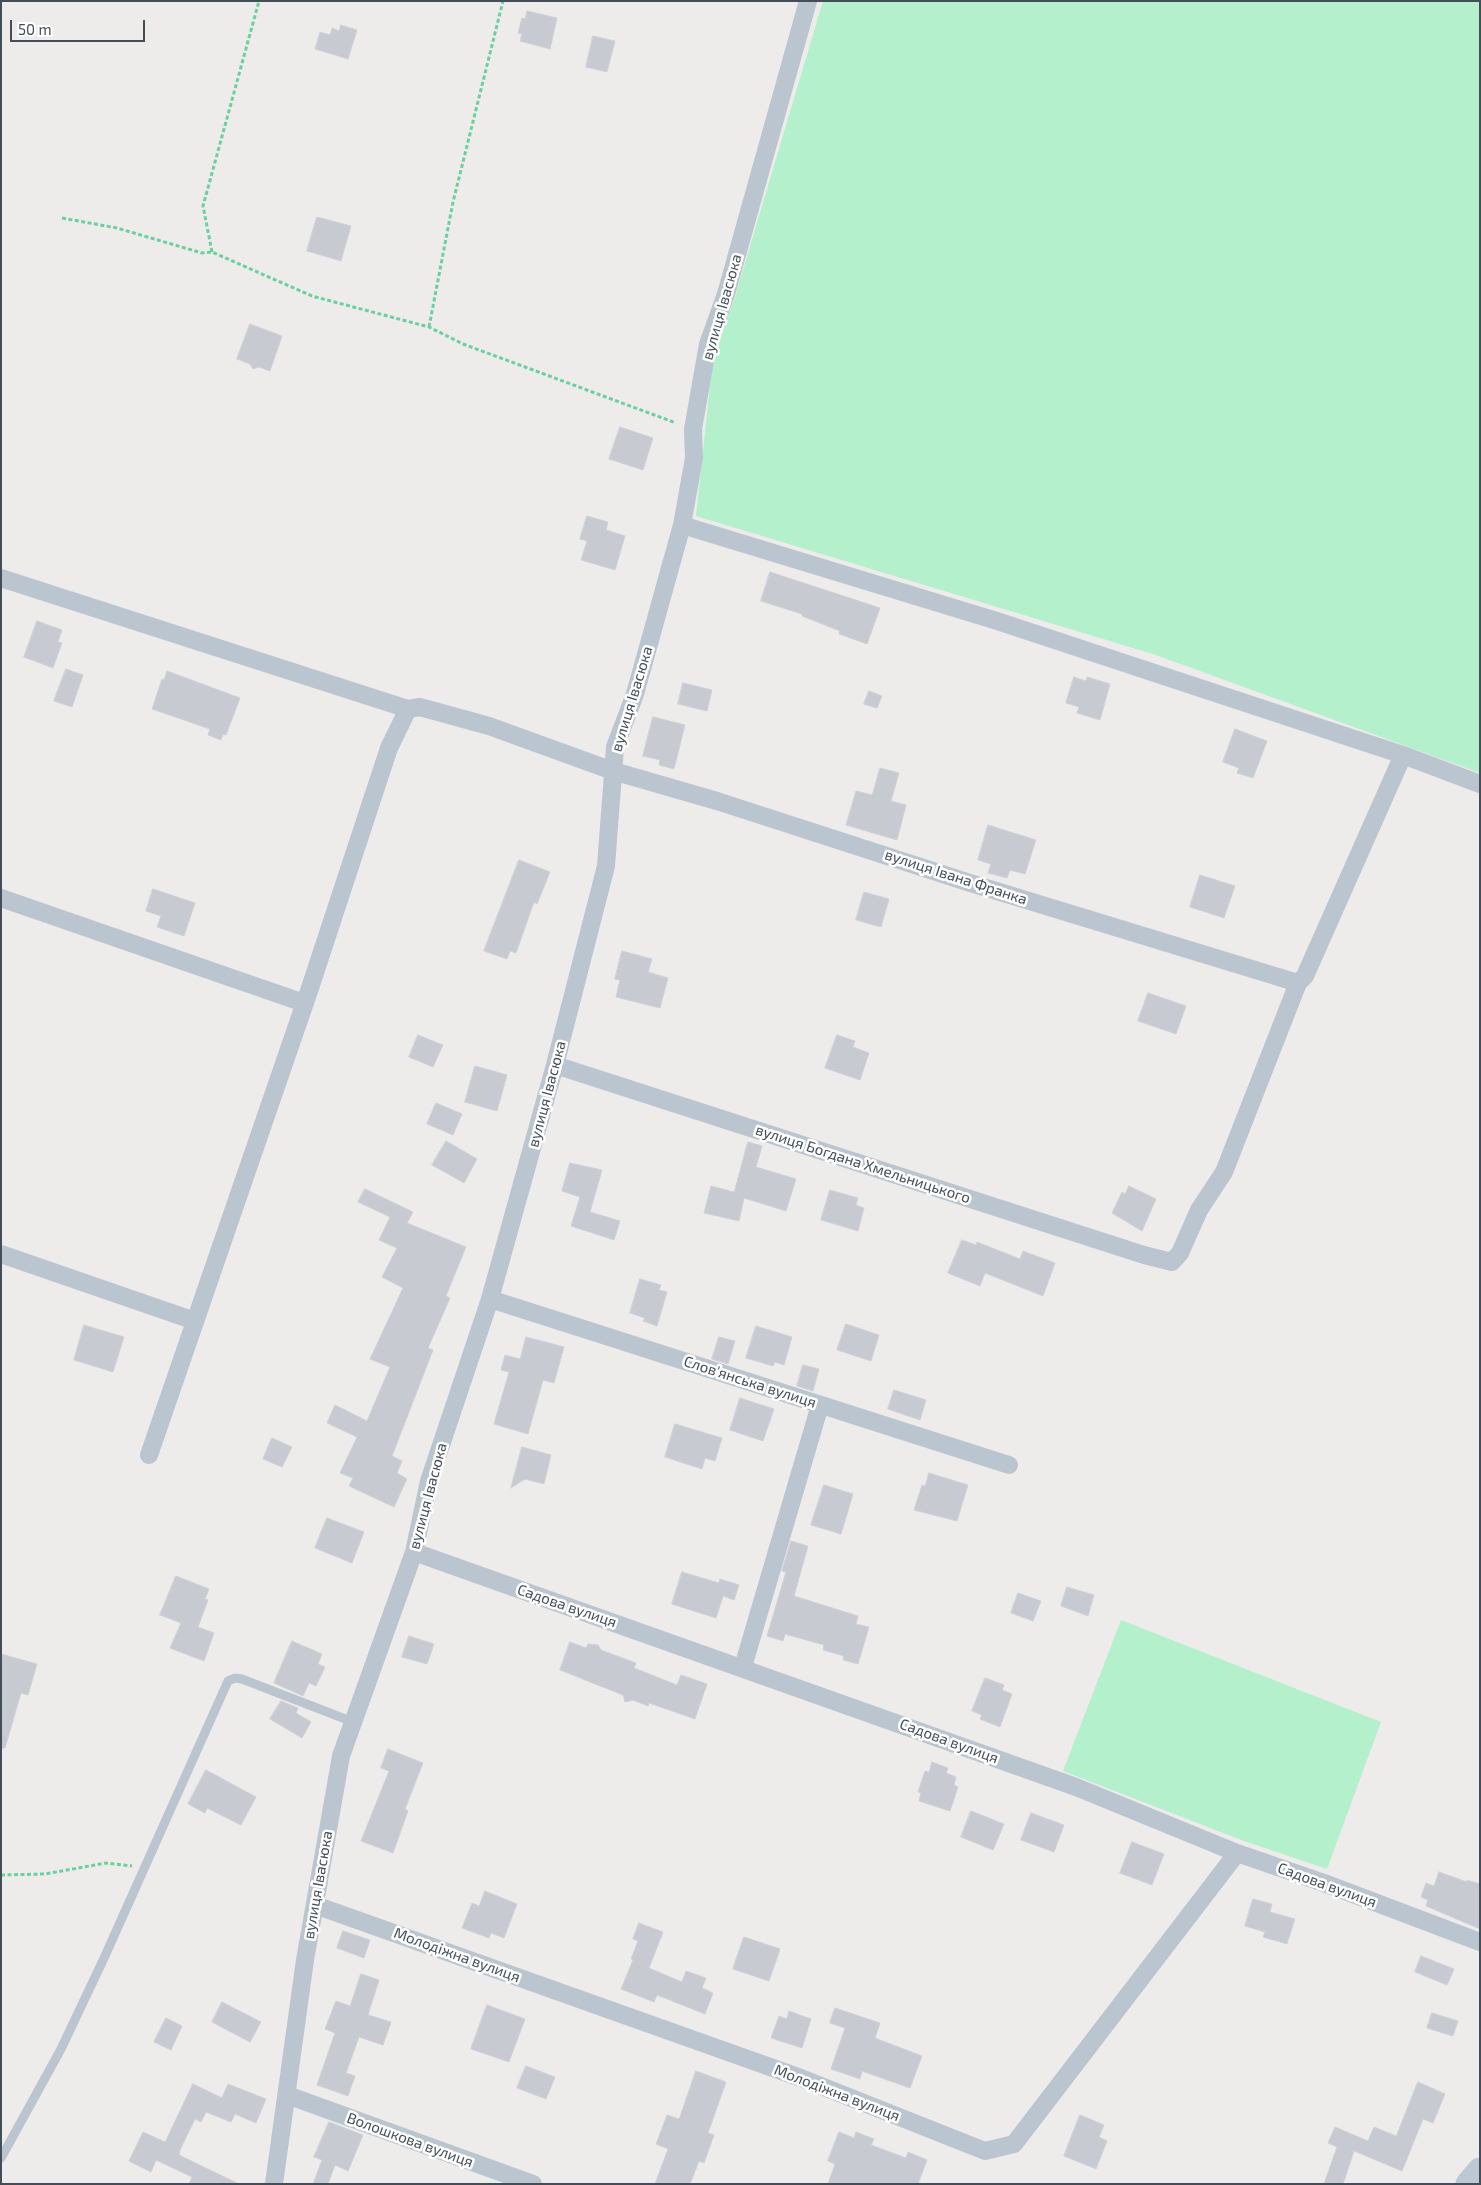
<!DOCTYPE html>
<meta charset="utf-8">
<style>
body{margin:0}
#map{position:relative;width:1481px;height:2185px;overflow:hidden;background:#eeebeb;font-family:"Exo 2",sans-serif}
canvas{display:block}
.frame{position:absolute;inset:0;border:2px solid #434e59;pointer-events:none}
.scale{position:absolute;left:10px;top:20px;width:135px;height:22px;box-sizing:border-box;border:2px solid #434e59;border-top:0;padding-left:6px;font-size:15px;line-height:18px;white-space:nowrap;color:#434e59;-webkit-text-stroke:4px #fff;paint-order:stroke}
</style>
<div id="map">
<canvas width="1481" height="2185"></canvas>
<div class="frame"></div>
<div class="scale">50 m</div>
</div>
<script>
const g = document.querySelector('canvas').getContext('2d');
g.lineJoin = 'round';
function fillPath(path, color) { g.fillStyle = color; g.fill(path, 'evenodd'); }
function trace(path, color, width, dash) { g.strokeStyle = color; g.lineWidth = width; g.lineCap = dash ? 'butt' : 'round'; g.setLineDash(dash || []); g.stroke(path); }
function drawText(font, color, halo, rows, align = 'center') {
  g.font = font + ' "Exo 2",sans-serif'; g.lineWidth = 5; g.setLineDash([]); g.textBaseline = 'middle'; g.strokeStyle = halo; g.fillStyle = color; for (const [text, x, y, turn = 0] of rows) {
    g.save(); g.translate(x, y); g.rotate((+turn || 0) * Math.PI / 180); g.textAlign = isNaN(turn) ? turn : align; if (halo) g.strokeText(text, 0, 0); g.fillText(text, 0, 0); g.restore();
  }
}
fillPath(new Path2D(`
 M 823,1 L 1480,1 L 1480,773 L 1156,655 L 696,516 L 714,348 L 734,300 Z
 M 1121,1620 L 1381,1722 L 1327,1869 L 1244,1841 L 1063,1771 Z`), '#b4f0cc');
const building = new Path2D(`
 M 527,11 L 557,18 L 550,49 L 520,41 L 522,34 L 518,33 L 522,18 L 525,19 Z
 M 341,25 L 357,30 L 348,59 L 315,49 L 320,32 L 330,35 L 332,28 L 339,31 Z
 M 593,36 L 615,41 L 607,72 L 586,67 Z
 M 317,217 L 351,226 L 341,261 L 307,251 Z
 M 250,324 L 282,336 L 270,371 L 259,367 L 253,369 L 250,364 L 237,359 Z
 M 620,427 L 653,438 L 643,470 L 609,459 Z
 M 587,516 L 608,522 L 606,530 L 625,536 L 615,570 L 581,560 L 587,541 L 580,539 Z
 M 770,572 L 880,608 L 867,644 L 839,634 L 840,631 L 802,616 L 802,614 L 761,601 Z
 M 37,621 L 62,630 L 58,642 L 62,643 L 53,668 L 24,657 Z
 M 66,669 L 83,675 L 72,707 L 54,701 Z
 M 167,671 L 240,698 L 226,735 L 223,734 L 221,740 L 208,735 L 210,729 L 152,709 L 162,679 L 164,680 Z
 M 1074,677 L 1086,681 L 1087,677 L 1110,684 L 1100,720 L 1077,713 L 1079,707 L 1066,703 Z
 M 683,683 L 712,690 L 707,711 L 678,704 Z
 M 869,691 L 882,696 L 877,708 L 864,704 Z
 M 653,717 L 685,725 L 674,769 L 659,765 L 660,760 L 643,756 Z
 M 1235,729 L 1267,741 L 1253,778 L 1237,773 L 1239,768 L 1223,762 Z
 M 880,768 L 899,773 L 891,801 L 906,805 L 897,840 L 846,825 L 856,791 L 872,795 Z
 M 988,825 L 1036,840 L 1025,874 L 1010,870 L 1007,878 L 988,873 L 991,864 L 978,860 Z
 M 519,860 L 550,872 L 537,904 L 534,902 L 516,953 L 510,951 L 507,959 L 484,951 Z
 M 1200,875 L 1235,886 L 1224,918 L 1190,907 Z
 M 153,889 L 195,903 L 184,936 L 157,927 L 161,916 L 146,911 Z
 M 864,892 L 889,899 L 881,927 L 856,920 Z
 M 622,951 L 652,959 L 648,972 L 668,978 L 660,1008 L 616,997 L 620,980 L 615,979 Z
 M 1148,993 L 1186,1006 L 1176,1034 L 1138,1021 Z
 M 418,1035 L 443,1045 L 433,1067 L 409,1057 Z
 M 837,1035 L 855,1041 L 853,1047 L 869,1053 L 860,1080 L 825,1068 Z
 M 475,1066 L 507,1075 L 497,1111 L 465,1102 Z
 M 436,1103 L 462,1114 L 453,1135 L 427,1124 Z
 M 446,1141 L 477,1159 L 464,1183 L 432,1165 Z
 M 748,1142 L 762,1146 L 756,1167 L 796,1179 L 786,1211 L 744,1198 L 739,1221 L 704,1213 L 711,1186 L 734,1192 Z
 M 570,1163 L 602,1170 L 590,1212 L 620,1221 L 614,1240 L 571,1226 L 580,1197 L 562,1191 Z
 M 1129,1186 L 1156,1199 L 1142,1231 L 1112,1213 L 1122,1192 L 1125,1194 Z
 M 365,1189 L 413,1212 L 407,1223 L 466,1247 L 446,1296 L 450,1298 L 428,1348 L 433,1350 L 392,1456 L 402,1461 L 397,1473 L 407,1479 L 394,1507 L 349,1486 L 353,1478 L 340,1473 L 357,1437 L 327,1423 L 335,1405 L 367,1421 L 390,1367 L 370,1359 L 403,1288 L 382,1277 L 397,1248 L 379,1240 L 390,1217 L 358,1202 Z
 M 830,1190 L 858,1198 L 856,1205 L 864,1208 L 858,1231 L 821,1220 Z
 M 962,1240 L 976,1245 L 977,1242 L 1020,1259 L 1023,1251 L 1055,1263 L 1043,1296 L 985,1273 L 980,1286 L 948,1273 Z
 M 640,1279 L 661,1285 L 659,1290 L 667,1292 L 657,1326 L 643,1321 L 645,1318 L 630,1313 Z
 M 846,1324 L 879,1335 L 871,1361 L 837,1350 Z
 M 84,1325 L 124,1337 L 113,1372 L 74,1360 Z
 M 756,1326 L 792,1337 L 784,1365 L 775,1362 L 773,1366 L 746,1358 Z
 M 526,1337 L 564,1347 L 554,1383 L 543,1380 L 528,1434 L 494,1424 L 509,1372 L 501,1370 L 505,1355 L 520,1359 Z
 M 719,1337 L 735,1341 L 728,1364 L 712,1359 Z
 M 803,1365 L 819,1369 L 813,1391 L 797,1386 Z
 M 894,1390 L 926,1400 L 920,1420 L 888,1409 Z
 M 740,1398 L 774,1409 L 763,1441 L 730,1430 Z
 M 675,1424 L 722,1438 L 715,1461 L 705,1458 L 702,1469 L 665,1457 Z
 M 272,1438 L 292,1447 L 282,1467 L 263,1459 Z
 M 522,1447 L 551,1455 L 544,1484 L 525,1479 L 511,1488 Z
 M 929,1473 L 968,1485 L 957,1521 L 914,1510 L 922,1485 L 925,1486 Z
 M 824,1485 L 853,1494 L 841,1534 L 811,1525 Z
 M 327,1518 L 364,1532 L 352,1563 L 315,1548 Z
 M 791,1541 L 808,1546 L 794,1596 L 858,1616 L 856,1624 L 869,1627 L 858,1664 L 843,1660 L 844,1656 L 823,1650 L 824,1645 L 785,1634 L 783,1641 L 767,1636 L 786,1572 L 782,1571 Z
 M 682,1572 L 719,1583 L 720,1579 L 739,1585 L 734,1600 L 723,1596 L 716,1618 L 672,1604 Z
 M 176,1576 L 209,1589 L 205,1599 L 208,1600 L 198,1627 L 214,1633 L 204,1661 L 170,1648 L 181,1623 L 160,1615 Z
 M 1067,1587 L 1094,1595 L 1088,1616 L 1061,1606 Z
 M 1018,1593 L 1041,1601 L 1033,1621 L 1011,1613 Z
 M 409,1636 L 434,1644 L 427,1664 L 402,1657 Z
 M 292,1641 L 322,1654 L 318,1664 L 325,1667 L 316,1686 L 309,1683 L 303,1696 L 274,1683 Z
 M 570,1642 L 586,1648 L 588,1644 L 598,1645 L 601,1650 L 636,1663 L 634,1668 L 677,1685 L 681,1675 L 707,1684 L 695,1719 L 649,1703 L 648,1706 L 633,1700 L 625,1702 L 623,1695 L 560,1670 Z
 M 1,1654 L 37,1664 L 28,1695 L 21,1693 L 5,1748 L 1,1748 Z
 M 985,1678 L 1004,1685 L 1002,1690 L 1012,1694 L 1000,1727 L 980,1719 L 982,1715 L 972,1711 Z
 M 281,1701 L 298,1708 L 296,1713 L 311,1722 L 302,1738 L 270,1719 Z
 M 388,1749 L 423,1763 L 405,1809 L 408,1811 L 393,1853 L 361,1841 L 389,1771 L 381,1768 Z
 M 932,1762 L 948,1768 L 946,1773 L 956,1777 L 954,1785 L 958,1787 L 950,1811 L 919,1801 L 921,1793 L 918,1792 L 925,1771 L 929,1772 Z
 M 206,1770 L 256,1797 L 241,1825 L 207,1808 L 205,1813 L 188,1804 Z
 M 971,1811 L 1004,1824 L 993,1850 L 961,1837 Z
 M 1031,1813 L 1064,1825 L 1054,1852 L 1021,1840 Z
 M 1132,1842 L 1164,1854 L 1152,1885 L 1120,1873 Z
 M 1439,1872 L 1467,1882 L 1467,1880 L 1480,1884 L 1480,1929 L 1426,1906 L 1428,1900 L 1421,1897 L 1426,1883 L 1434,1886 Z
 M 485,1891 L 517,1904 L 504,1938 L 491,1933 L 489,1938 L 462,1928 L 472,1903 L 479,1906 Z
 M 1253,1899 L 1272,1904 L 1270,1912 L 1295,1919 L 1287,1944 L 1263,1937 L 1265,1932 L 1245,1926 Z
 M 639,1923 L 663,1932 L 649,1968 L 682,1982 L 686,1971 L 706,1978 L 702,1988 L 713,1993 L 705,2014 L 657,1995 L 654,2002 L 621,1989 L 633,1960 L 631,1959 L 638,1941 L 633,1939 Z
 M 343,1931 L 370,1940 L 364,1958 L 337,1948 Z
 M 744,1937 L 780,1949 L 769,1981 L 733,1969 Z
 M 1421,1956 L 1454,1969 L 1447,1985 L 1415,1972 Z
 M 361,1974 L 379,1980 L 368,2015 L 391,2022 L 383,2045 L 359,2037 L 346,2073 L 355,2076 L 348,2096 L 317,2085 L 335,2033 L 325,2029 L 336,2001 L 350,2006 Z
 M 222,2002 L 261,2022 L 250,2042 L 212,2022 Z
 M 487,2005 L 525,2019 L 509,2062 L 471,2049 Z
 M 835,2008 L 880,2023 L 875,2038 L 922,2056 L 910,2088 L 862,2071 L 860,2079 L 831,2069 L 845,2028 L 830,2023 Z
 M 789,2011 L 811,2019 L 802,2048 L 771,2038 L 779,2016 L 787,2019 Z
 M 1432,2013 L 1458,2021 L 1453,2036 L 1427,2028 Z
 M 166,2018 L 182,2026 L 171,2050 L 154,2042 Z
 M 526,2066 L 555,2077 L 546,2099 L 517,2088 Z
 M 696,2071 L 726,2082 L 708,2133 L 714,2135 L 704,2163 L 699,2161 L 690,2184 L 655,2184 L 668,2149 L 656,2144 L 667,2115 L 679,2119 Z
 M 1418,2082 L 1445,2094 L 1433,2123 L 1423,2119 L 1402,2171 L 1354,2151 L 1343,2184 L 1324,2184 L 1337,2147 L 1328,2143 L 1335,2127 L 1368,2141 L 1374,2127 L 1396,2136 Z
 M 193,2084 L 222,2098 L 228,2084 L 266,2099 L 256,2123 L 235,2114 L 231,2122 L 206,2112 L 201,2122 L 195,2119 L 180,2150 L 179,2155 L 239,2184 L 189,2184 L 192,2177 L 156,2160 L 151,2172 L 129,2161 L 143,2132 L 165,2142 Z
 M 1080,2115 L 1104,2125 L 1099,2137 L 1107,2141 L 1096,2169 L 1064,2156 Z
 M 329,2122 L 363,2135 L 348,2171 L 335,2165 L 328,2184 L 313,2184 L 322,2160 L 314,2157 Z
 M 839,2132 L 854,2138 L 856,2132 L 874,2139 L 871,2145 L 906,2158 L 908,2152 L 927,2160 L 918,2184 L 828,2184 L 835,2164 L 828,2161 Z`);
fillPath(building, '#c7cad1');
trace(building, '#ced1d7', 1);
trace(new Path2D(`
 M 62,218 L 117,228 L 202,253 L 212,252 L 312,296 L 429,327 L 463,344 L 676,423
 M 212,252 L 203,206 L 259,1
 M 429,327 L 453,202 L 503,1
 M 1,1597 L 2,1597
 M 1,1875 L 45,1874 L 106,1863 L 132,1866`), '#6bd0a0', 3, [4, 2.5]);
trace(new Path2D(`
 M 1,2158 L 61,2049 L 105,1956 L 228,1681 L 235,1678 L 242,1679 L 353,1722`), '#bbc5cf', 9);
trace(new Path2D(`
 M 1,578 L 408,709 L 420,707 L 489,726 L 613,771 L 717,801 L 967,882 L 1298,983
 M 1403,755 L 1480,784
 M 1,898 L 304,1003
 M 555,1065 L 1144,1255 L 1172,1262 L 1180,1253 L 1199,1210 L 1224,1172 L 1298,983 L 1305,976 L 1403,755 L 997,621 L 682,525
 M 1,1254 L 195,1321
 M 490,1299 L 1009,1465
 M 149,1455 L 309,991 L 389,748 L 408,709
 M 414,1552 L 1076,1787 L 1237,1853 L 1324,1883 L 1480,1942
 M 743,1667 L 820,1405
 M 315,1905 L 801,2078 L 985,2151 L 1014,2144 L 1237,1853
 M 287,2095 L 533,2184
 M 274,2184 L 305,1960 L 341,1756 L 414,1552 L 429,1481 L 490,1299 L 555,1065 L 606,866 L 615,747 L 635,694 L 682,525 L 694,458 L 693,429 L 708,344 L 726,294 L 808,1`), '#bbc5cf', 18);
trace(new Path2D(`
 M 1468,2184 L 1480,2170`), '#bcc8d6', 25);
drawText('15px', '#434e59', '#fff', [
 ["вулиця Івасюка",722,307,-74],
 ["вулиця Івасюка",632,699,-73],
 ["вулиця Івана Франка",956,877,18],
 ["вулиця Івасюка",547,1094,-75],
 ["вулиця Богдана Хмельницького",863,1164,18],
 ["Слов'янська вулиця",750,1382,18],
 ["вулиця Івасюка",428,1496,-75],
 ["Садова вулиця",567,1606,19],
 ["Садова вулиця",949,1741,20],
 ["вулиця Івасюка",318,1885,-80],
 ["Садова вулиця",1327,1885,20],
 ["Молодіжна вулиця",457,1955,20],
 ["Молодіжна вулиця",837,2093,21],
 ["Волошкова вулиця",410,2140,20]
]);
</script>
